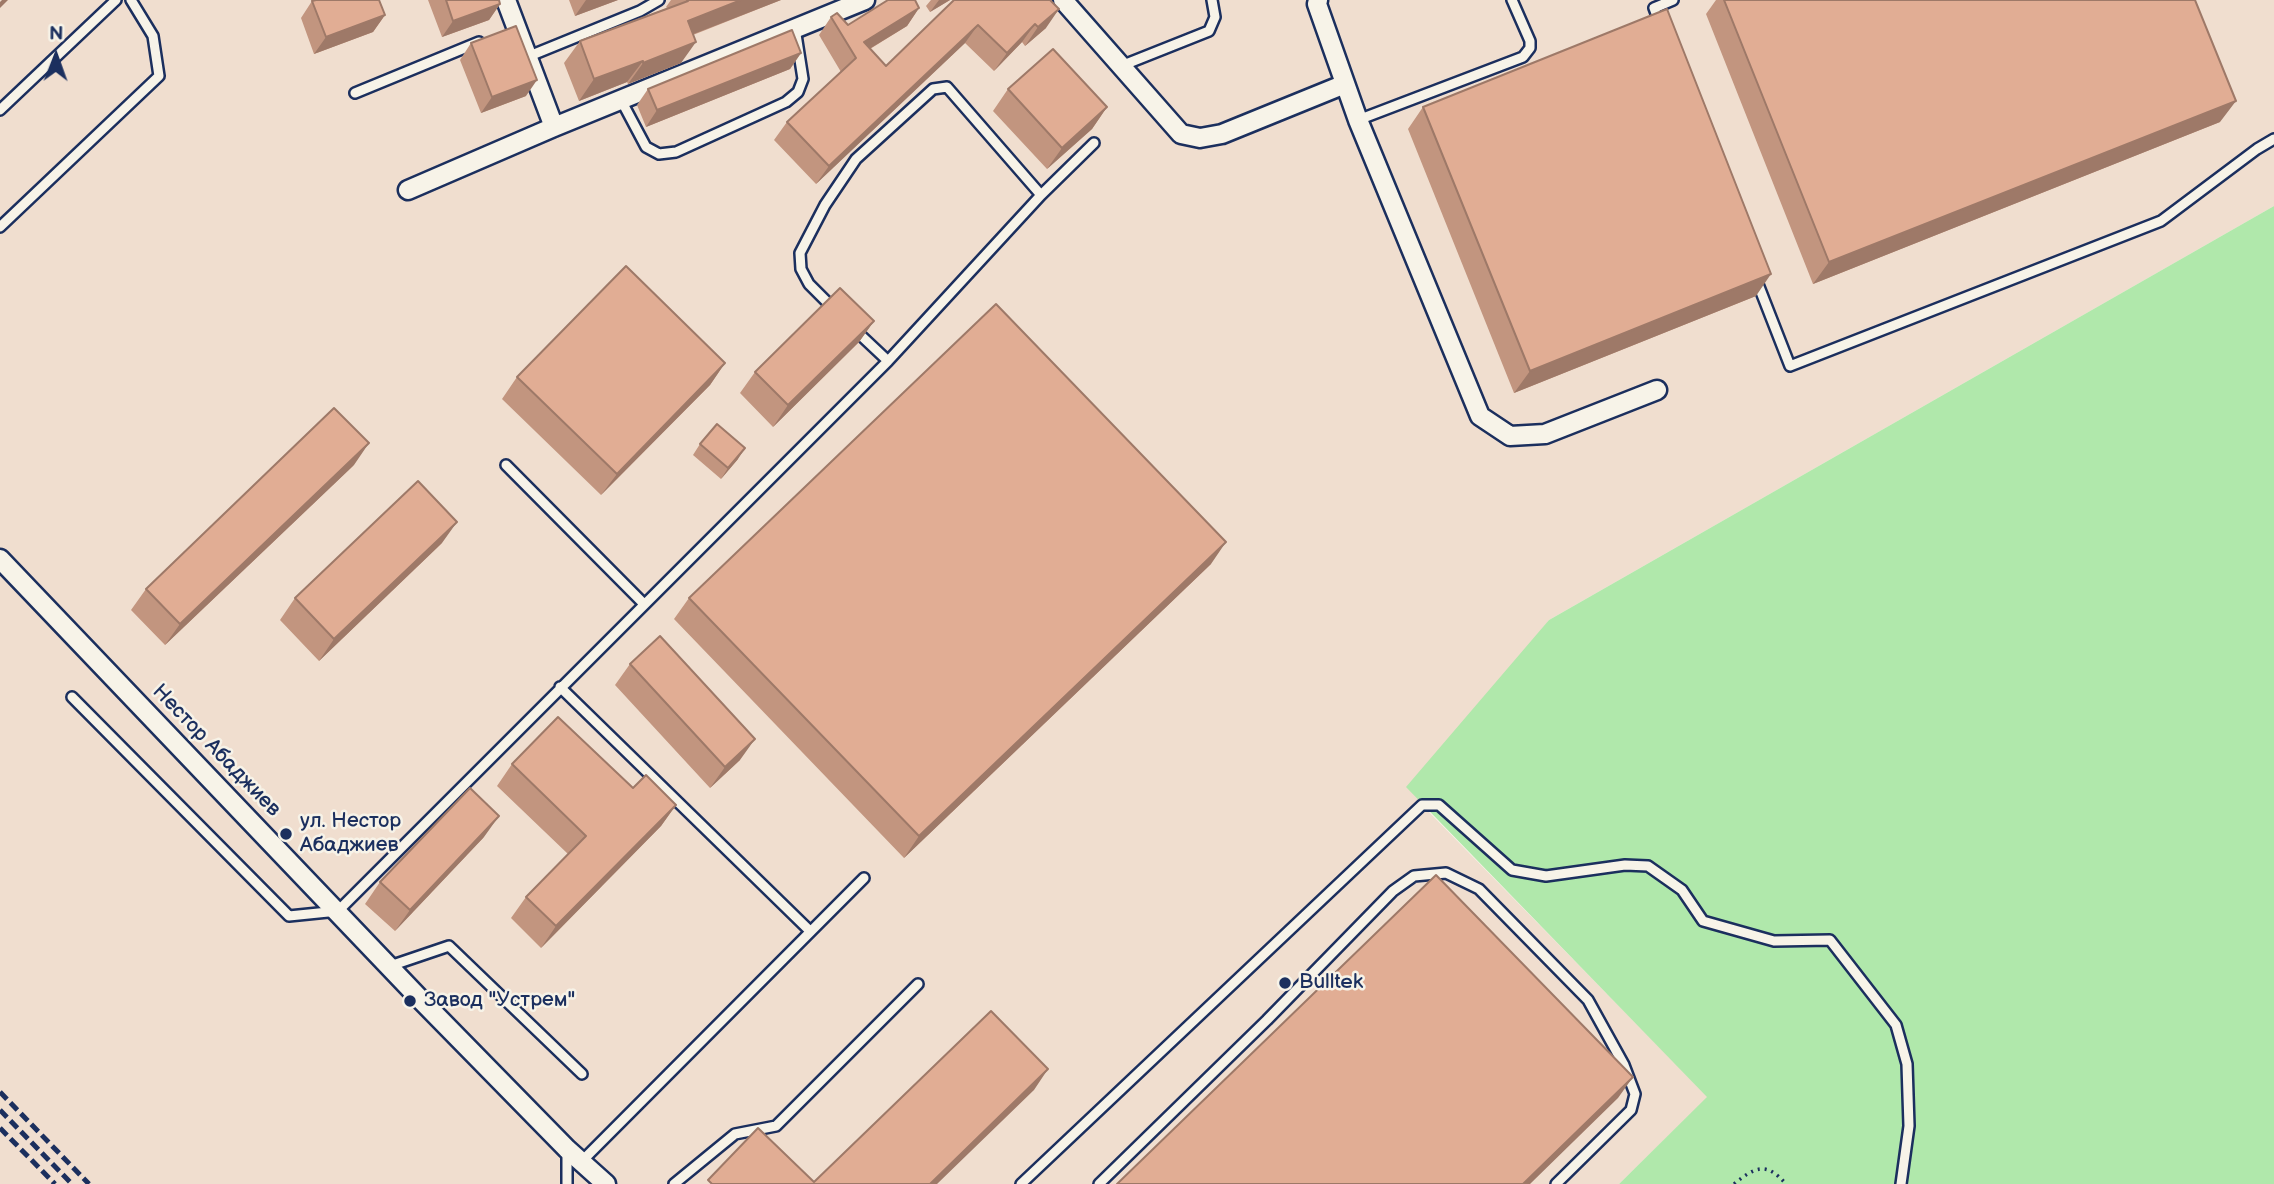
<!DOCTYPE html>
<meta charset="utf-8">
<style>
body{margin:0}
#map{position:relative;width:2274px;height:1184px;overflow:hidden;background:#f7f3e8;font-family:"Balsamiq Sans",sans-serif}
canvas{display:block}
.north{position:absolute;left:21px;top:21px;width:70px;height:70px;-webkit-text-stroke:5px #f7f3e8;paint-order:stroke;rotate:1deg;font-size:19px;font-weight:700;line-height:28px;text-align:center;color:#1b2f5e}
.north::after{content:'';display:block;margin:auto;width:24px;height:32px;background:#1b2f5e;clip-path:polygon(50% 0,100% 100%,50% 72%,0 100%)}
</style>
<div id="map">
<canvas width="2274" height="1184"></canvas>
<div class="north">N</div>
</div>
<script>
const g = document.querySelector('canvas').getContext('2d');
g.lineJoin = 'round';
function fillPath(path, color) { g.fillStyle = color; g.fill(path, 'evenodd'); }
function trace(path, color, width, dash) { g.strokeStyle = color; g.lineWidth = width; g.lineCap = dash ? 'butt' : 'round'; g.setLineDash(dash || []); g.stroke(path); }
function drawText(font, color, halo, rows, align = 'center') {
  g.font = font + ' "Balsamiq Sans",sans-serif'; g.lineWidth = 5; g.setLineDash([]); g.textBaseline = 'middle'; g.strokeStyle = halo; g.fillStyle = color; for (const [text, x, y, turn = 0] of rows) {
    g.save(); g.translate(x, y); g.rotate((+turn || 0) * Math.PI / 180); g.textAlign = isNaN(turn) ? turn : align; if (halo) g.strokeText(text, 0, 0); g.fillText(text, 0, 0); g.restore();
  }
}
fillPath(new Path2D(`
 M 0,0 L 2274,0 L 2274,206 L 1549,620 L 1422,805 L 1708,1097 L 1619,1184 L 0,1184 Z`), '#f0decf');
fillPath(new Path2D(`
 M 2274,206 L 2274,1184 L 1619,1184 L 1707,1097 L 1406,787 L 1549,620 Z`), '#b0e8ab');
const service = new Path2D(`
 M 1660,24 L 1654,8 L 1673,0
 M 527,57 L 640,11 L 659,0
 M 1121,66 L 1209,31 L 1215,17 L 1212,0
 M 355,93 L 479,42
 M 621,100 L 646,147 L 659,154 L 676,152 L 786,102 L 798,92 L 803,79 L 795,28
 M 0,110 L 116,0
 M 1358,120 L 1523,57 L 1530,48 L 1530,41 L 1512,0
 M 0,227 L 159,76 L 153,36 L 131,0
 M 1756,279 L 1790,366 L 2161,221 L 2257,149 L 2274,139
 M 834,309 L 809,284 L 801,269 L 800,253 L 825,205 L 856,159 L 933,89 L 947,87 L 1041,195
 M 854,329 L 888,361
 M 506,465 L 644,604
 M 560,687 L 810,931
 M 72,697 L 289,916 L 338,911 L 888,361 L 1041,195 L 1094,143
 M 390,966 L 449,946 L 582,1074
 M 567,1151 L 567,1184
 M 581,1162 L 864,878
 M 674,1184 L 735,1134 L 776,1126 L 918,984
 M 1021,1184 L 1422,805 L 1439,805 L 1512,870 L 1546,876 L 1625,865 L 1648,866 L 1682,890 L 1703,921 L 1774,941 L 1830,940 L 1896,1025 L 1907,1064 L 1909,1126 L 1901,1184
 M 1099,1184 L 1267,1020 L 1393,891 L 1414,876 L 1446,873 L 1479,889 L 1588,1000 L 1624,1065 L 1635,1094 L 1631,1110 L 1556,1184`);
const minor = new Path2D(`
 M 506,0 L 554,127
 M 1063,0 L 1181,134 L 1200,138 L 1222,134 L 1345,84
 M 1318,0 L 1317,4 L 1358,120 L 1480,416 L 1510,436 L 1545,434 L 1657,390
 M 408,190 L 554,127 L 865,0
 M 0,559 L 420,999 L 567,1149 L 606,1184`);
trace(service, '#1b2f5e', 14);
trace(minor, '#1b2f5e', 23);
trace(new Path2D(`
 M 1734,1184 C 1755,1167 1766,1161 1786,1184`), '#1b2f5e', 3.5, [2, 5]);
trace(service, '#f7f3e8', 9);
trace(minor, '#f7f3e8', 18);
trace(new Path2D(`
 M 0,1092 L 89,1184
 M 0,1110 L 72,1184
 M 0,1128 L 55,1184`), '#1b2f5e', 5, [10, 5]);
fillPath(new Path2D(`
 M 428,0 L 499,0 L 500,4 L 489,20 L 442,37 Z
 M 569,0 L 618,0 L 575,16 Z
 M 671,0 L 781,0 L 693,35 L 681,63 L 628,84 L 627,82 L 579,101 L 564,63 L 580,41 L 667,8 L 666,7 Z
 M 931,0 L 950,0 L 930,12 L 926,6 Z
 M 954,0 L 1046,28 L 1025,46 L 1022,42 L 994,71 L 965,43 L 816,184 L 774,140 L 787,122 L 841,72 L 819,35 L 831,17 L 848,25 L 919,8 L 907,26 L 870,49 L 886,66 Z
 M 1716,0 L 2195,0 L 2220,122 L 1813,284 L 1706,14 Z
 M 312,1 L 385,15 L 373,32 L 314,54 L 301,18 Z
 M 471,43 L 526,96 L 481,113 L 460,60 Z
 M 801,53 L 790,69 L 646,127 L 637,105 L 648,89 Z
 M 1008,89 L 1107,107 L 1092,129 L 1047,169 L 993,111 Z
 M 1423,107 L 1756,296 L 1514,393 L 1408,129 Z
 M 874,321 L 859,342 L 773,427 L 740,393 L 755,372 Z
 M 725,363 L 710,385 L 601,495 L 502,399 L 517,377 Z
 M 700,444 L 738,459 L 721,479 L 693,455 Z
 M 354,465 L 165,645 L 131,610 L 146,589 Z
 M 442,543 L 319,661 L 280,620 L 295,598 Z
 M 1211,564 L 904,858 L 674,619 L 689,598 Z
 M 630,664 L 740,760 L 710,788 L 615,685 Z
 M 512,764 L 633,788 L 676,805 L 661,826 L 541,948 L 511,918 L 526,897 L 568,854 L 497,786 Z
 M 484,837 L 395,931 L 365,904 L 380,882 Z`), '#c2957f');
fillPath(new Path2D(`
 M 2,0 L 8,0 L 0,8 L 0,2 Z
 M 586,0 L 618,0 L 575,16 Z
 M 741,0 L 781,0 L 673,42 L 688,21 Z
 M 939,0 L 950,0 L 930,12 Z
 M 500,4 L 489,20 L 442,37 L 453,21 Z
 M 919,8 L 907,26 L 856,57 L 864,42 Z
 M 1059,9 L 1046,28 L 1025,46 L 1038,27 Z
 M 385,15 L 373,32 L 314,54 L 326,37 Z
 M 1035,24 L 1022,42 L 994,71 L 1007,53 Z
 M 978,25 L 965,43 L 816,184 L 829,166 Z
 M 696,42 L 681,63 L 628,84 L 643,63 Z
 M 801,53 L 790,69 L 646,127 L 657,110 Z
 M 643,61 L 627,82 L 579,101 L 594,79 Z
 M 537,80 L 526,96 L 481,113 L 492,97 Z
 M 2236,101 L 2220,122 L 1813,284 L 1829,262 Z
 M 1107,107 L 1092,129 L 1047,169 L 1062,148 Z
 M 1771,274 L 1756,296 L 1514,393 L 1530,371 Z
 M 874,321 L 859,342 L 773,427 L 788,405 Z
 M 725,363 L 710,385 L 601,495 L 617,474 Z
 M 369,443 L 354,465 L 165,645 L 180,624 Z
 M 745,448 L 738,459 L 721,479 L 728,468 Z
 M 457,522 L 442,543 L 319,661 L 334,639 Z
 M 1226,542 L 1211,564 L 904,858 L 919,836 Z
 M 755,739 L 740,760 L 710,788 L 725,767 Z
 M 676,805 L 661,826 L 541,948 L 556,926 Z
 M 499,816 L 484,837 L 395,931 L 410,910 Z
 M 1048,1069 L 1034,1090 L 937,1184 L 930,1184 Z
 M 1633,1077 L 1618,1098 L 1530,1184 L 1523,1184 Z`), '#9e7968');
const building = new Path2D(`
 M 316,0 L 379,0 L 385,15 L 326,37 L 312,1 Z
 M 446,0 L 499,0 L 500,4 L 453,21 Z
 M 687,0 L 741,0 L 688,21 L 696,42 L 643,63 L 643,61 L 594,79 L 580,41 L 688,1 Z
 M 888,0 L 915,0 L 919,8 L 864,42 L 886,66 L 954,0 L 1050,0 L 1059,9 L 1038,27 L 1035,24 L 1007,53 L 978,25 L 829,166 L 787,122 L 856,58 L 831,17 L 837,13 L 848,25 Z
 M 1724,0 L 2195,0 L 2236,101 L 1829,262 Z
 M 1667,9 L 1771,274 L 1530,371 L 1423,107 Z
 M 516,26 L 537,80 L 492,97 L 471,43 Z
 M 792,30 L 801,53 L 657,110 L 648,89 Z
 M 1053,49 L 1107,107 L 1062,148 L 1008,89 Z
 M 626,266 L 725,363 L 617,474 L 517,377 Z
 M 840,288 L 874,321 L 788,405 L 755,372 Z
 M 996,304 L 1226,542 L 919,836 L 689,598 Z
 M 334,408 L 369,443 L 180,624 L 146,589 Z
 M 717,424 L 745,448 L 728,468 L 700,444 Z
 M 418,481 L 457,522 L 334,639 L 295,598 Z
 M 660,636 L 755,739 L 725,767 L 630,664 Z
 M 558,717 L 633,788 L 646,775 L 676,805 L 556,926 L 526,897 L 586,836 L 512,764 Z
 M 470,788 L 499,816 L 410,910 L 380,882 Z
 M 1436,875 L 1633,1077 L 1523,1184 L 1117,1184 Z
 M 991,1011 L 1048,1069 L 930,1184 L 712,1184 L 708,1180 L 758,1128 L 814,1182 Z`);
fillPath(building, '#e1ad94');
trace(building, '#9e7968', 2);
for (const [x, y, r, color] of [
 [286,834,7,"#1b2f5e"],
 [1285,983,7,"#1b2f5e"],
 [410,1001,7,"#1b2f5e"]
]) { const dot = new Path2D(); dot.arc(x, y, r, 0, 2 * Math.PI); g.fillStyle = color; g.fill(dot); trace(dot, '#f7f3e8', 2.5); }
drawText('21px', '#1b2f5e', '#f7f3e8', [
 ["Нестор Абаджиев",216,751,46]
]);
drawText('21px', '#1b2f5e', '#f7f3e8', [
 ["ул. Нестор",300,822],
 ["Абаджиев",300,846],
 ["Bulltek",1299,983],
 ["Завод \"Устрем\"",424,1001]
], 'left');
</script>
